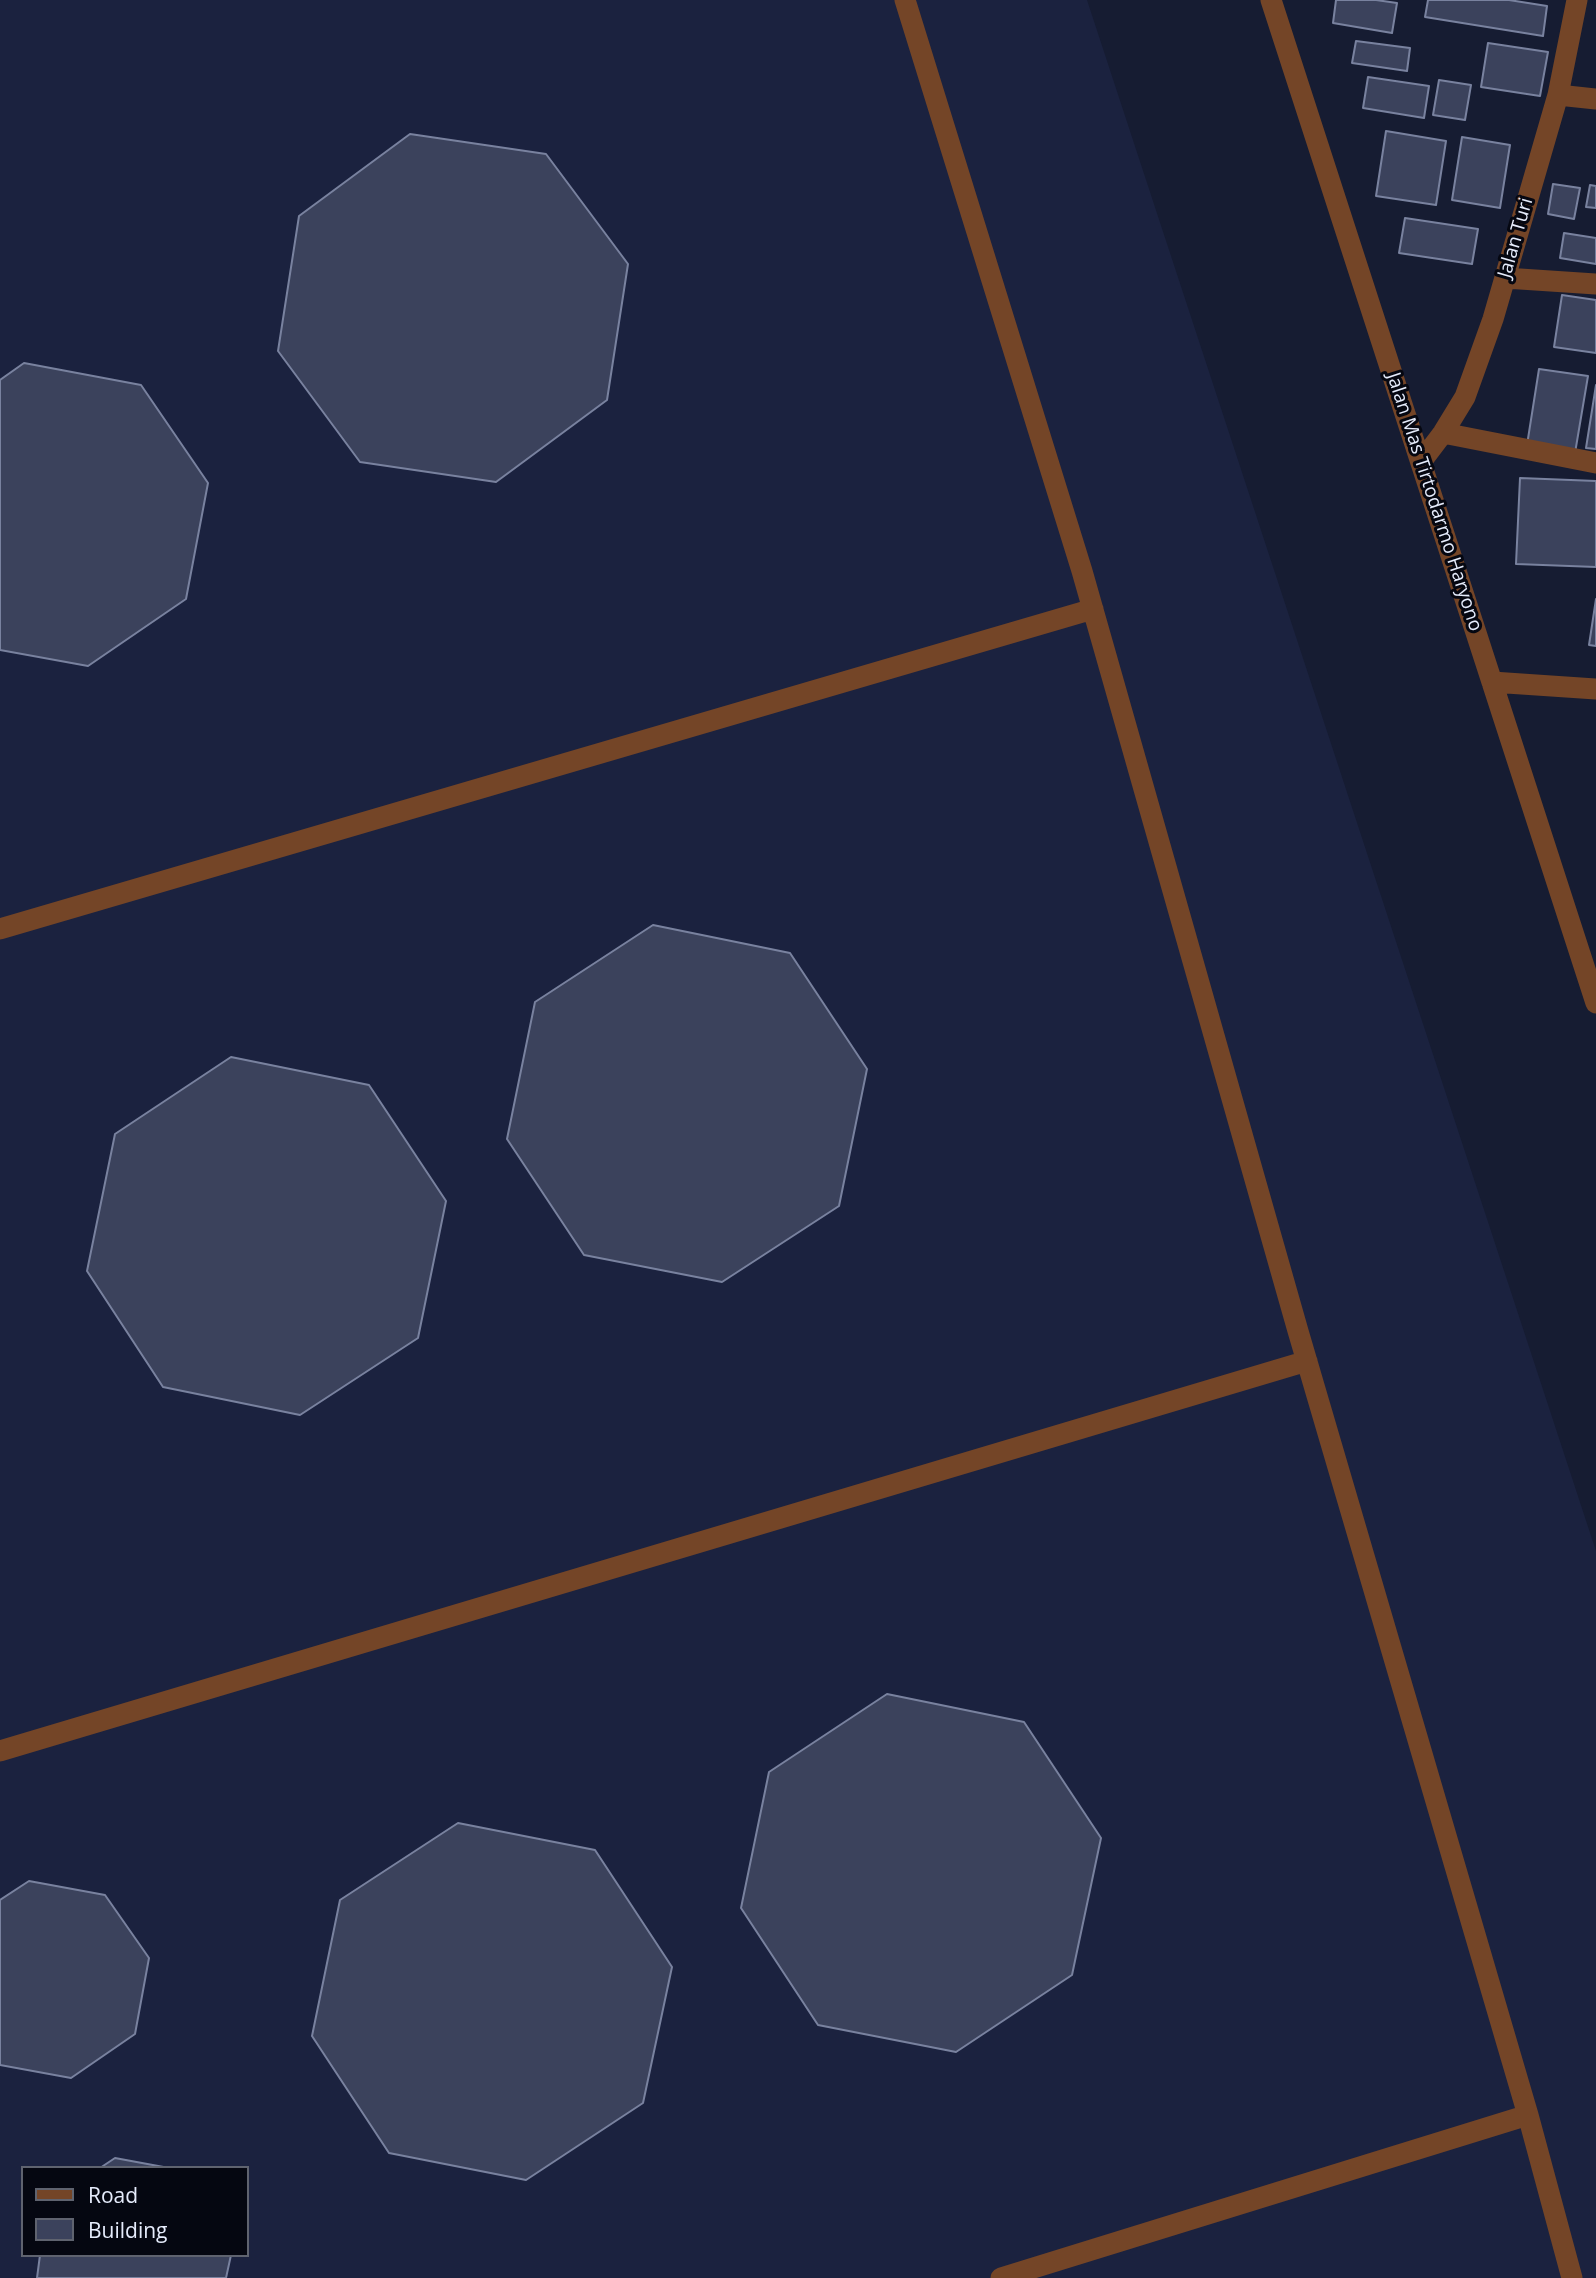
<!DOCTYPE html>
<style>
body{margin:0}
#map{position:relative;width:1596px;height:2278px;overflow:hidden;background:#161c32;font-family:"Open Sans",sans-serif}
canvas{display:block}
.legend{position:absolute;left:21px;top:2166px;width:228px;height:91px;box-sizing:border-box;background:#050711;border:2px solid #5f636f;margin:0;padding:9px 12px;list-style:none;font-size:21px;color:#e6ecfc}
.legend li{display:flex;align-items:center;gap:14px;height:35px}
.legend b{width:35px;border:2px solid #5f636f}
</style>
<div id="map">
<canvas width="1596" height="2278"></canvas>
<ul class="legend">
<li><b style="height:9px;background:#744527"></b>Road</li>
<li><b style="height:19px;background:#3b425c"></b>Building</li>
</ul>
</div>
<script>
const g = document.querySelector('canvas').getContext('2d');
g.lineJoin = 'round';
function fillPath(path, color) { g.fillStyle = color; g.fill(path, 'evenodd'); }
function trace(path, color, width, dash) { g.strokeStyle = color; g.lineWidth = width; g.lineCap = dash ? 'butt' : 'round'; g.setLineDash(dash || []); g.stroke(path); }
function drawText(font, color, halo, rows, align = 'center') {
  g.font = font + ' "Open Sans",sans-serif'; g.lineWidth = 6; g.setLineDash([]); g.textBaseline = 'middle'; g.strokeStyle = halo; g.fillStyle = color; for (const [text, x, y, turn = 0] of rows) {
    g.save(); g.translate(x, y); g.rotate((+turn || 0) * Math.PI / 180); g.textAlign = isNaN(turn) ? turn : align; if (halo) g.strokeText(text, 0, 0); g.fillText(text, 0, 0); g.restore();
  }
}
fillPath(new Path2D(`
 M 0,0 L 1087,0 L 1596,1551 L 1596,2278 L 0,2278 ZM 23,2168 L 247,2168 L 247,2255 L 23,2255 Z`), '#1b223f');
const building = new Path2D(`
 M 1336,0 L 1376,0 L 1397,3 L 1392,33 L 1333,23 Z
 M 1428,0 L 1509,0 L 1547,6 L 1543,36 L 1425,17 Z
 M 1356,41 L 1410,48 L 1407,71 L 1352,63 Z
 M 1488,43 L 1548,52 L 1540,96 L 1481,87 Z
 M 1368,77 L 1429,86 L 1424,118 L 1363,108 Z
 M 1439,80 L 1471,85 L 1465,120 L 1433,115 Z
 M 1386,131 L 1446,141 L 1436,205 L 1376,196 Z
 M 410,134 L 546,154 L 628,264 L 607,400 L 496,482 L 360,462 L 278,351 L 299,216 Z
 M 1462,137 L 1510,145 L 1500,208 L 1452,200 Z
 M 1553,184 L 1580,188 L 1574,219 L 1548,214 Z
 M 1590,185 L 1596,186 L 1596,208 L 1586,207 Z
 M 1405,218 L 1478,229 L 1472,264 L 1399,253 Z
 M 1564,233 L 1596,238 L 1596,264 L 1560,258 Z
 M 1562,295 L 1596,300 L 1596,353 L 1554,347 Z
 M 24,363 L 141,385 L 208,483 L 186,599 L 88,666 L 0,650 L 0,380 Z
 M 1539,369 L 1588,376 L 1575,453 L 1527,445 Z
 M 1596,385 L 1596,449 L 1586,448 Z
 M 1520,478 L 1596,481 L 1596,567 L 1516,564 Z
 M 1596,599 L 1596,646 L 1589,645 Z
 M 653,925 L 790,953 L 867,1069 L 839,1206 L 722,1282 L 584,1255 L 507,1139 L 535,1002 Z
 M 231,1057 L 369,1085 L 446,1201 L 418,1338 L 300,1415 L 163,1387 L 87,1271 L 115,1134 Z
 M 887,1694 L 1024,1722 L 1101,1838 L 1072,1975 L 956,2052 L 818,2025 L 741,1908 L 769,1772 Z
 M 458,1823 L 595,1850 L 672,1967 L 643,2103 L 526,2180 L 389,2153 L 312,2036 L 340,1900 Z
 M 29,1881 L 105,1895 L 149,1958 L 135,2034 L 71,2078 L 0,2065 L 0,1900 Z
 M 115,2158 L 169,2168 L 100,2168 Z
 M 40,2255 L 231,2255 L 226,2278 L 37,2278 Z`);
fillPath(building, '#3b425c');
trace(building, '#79829f', 2);
trace(new Path2D(`
 M 905,0 L 1082,571 L 1298,1331 L 1528,2115 L 1572,2278
 M 1271,0 L 1596,1003
 M 1558,95 L 1596,99
 M 1505,278 L 1596,284
 M 1443,433 L 1596,463
 M 1421,462 L 1443,433 L 1465,397 L 1493,319 L 1558,95 L 1577,0
 M 1492,682 L 1596,689
 M 0,929 L 1093,609
 M 0,1751 L 1307,1361
 M 1001,2278 L 1528,2115`), '#744527', 21);
drawText('19px', '#e6ecfc', '#050711', [
 ["Jalan Turi",1516,238,-74],
 ["Jalan Mas Tirtodarmo Haryono",1434,502,72]
]);
</script>
